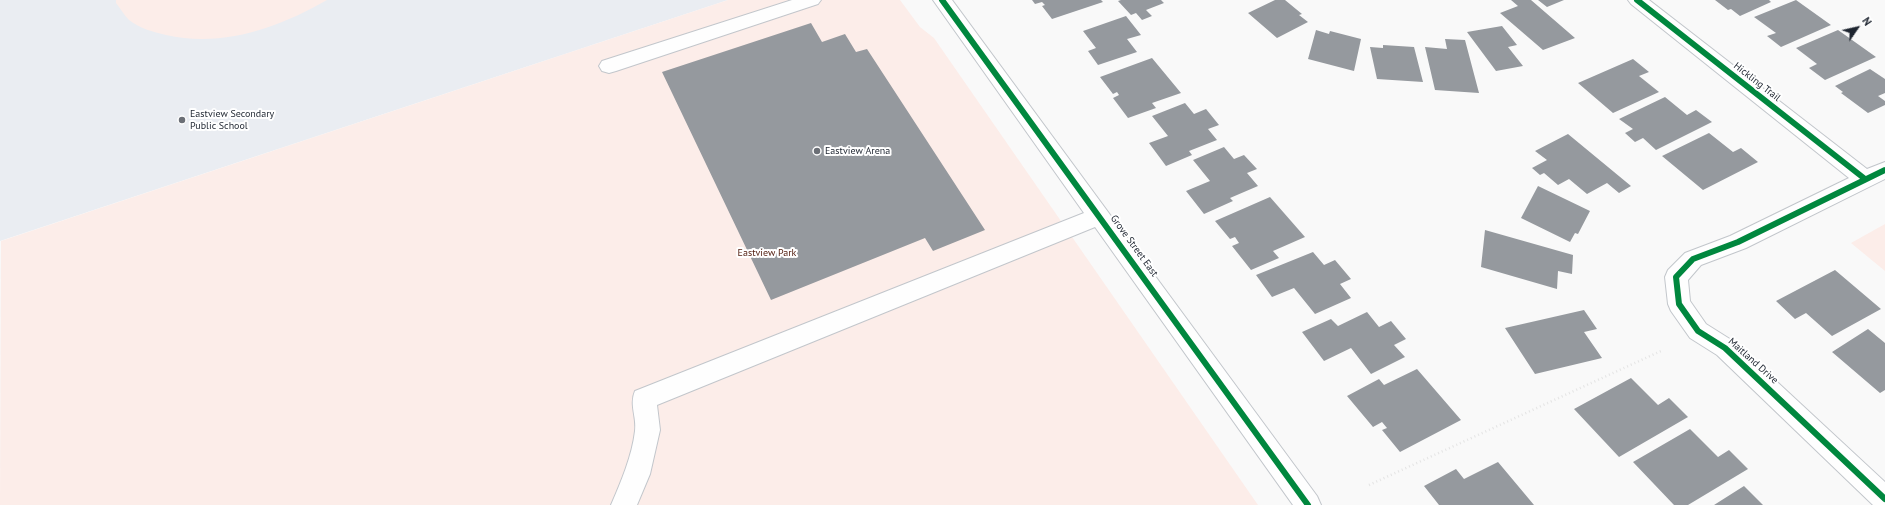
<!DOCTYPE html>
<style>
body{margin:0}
#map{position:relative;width:1885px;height:505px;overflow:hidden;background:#f9f9f9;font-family:"PT Sans",sans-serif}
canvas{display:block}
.north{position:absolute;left:1837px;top:8px;width:40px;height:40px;-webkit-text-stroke:3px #fff;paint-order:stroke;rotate:56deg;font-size:11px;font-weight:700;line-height:16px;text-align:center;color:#1e2530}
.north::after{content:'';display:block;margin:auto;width:14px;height:18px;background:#1e2530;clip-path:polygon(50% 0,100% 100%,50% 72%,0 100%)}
</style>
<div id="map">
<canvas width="1885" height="505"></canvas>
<div class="north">N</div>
</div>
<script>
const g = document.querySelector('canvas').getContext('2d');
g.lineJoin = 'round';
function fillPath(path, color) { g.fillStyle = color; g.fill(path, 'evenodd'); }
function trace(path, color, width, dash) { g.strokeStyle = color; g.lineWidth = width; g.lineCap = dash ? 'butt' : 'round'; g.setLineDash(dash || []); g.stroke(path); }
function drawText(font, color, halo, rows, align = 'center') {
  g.font = font + ' "PT Sans",sans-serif'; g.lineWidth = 4; g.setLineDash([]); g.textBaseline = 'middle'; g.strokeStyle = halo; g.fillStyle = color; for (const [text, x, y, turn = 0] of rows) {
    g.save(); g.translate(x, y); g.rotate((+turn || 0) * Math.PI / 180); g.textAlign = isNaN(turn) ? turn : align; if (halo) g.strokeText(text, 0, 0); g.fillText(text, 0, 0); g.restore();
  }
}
fillPath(new Path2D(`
 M 0,0 L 728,0 L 0,241 Z`), '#eaedf2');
fillPath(new Path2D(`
 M 116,0 L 327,0 C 278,28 222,48 166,35 C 153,32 139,28 129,20 C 124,15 120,8 116,3 Z
 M 728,0 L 900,0 L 920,27 L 934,38 L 1258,505 L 0,505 L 1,241 Z
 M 1885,224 L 1885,271 L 1851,243 Z`), '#fcede9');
fillPath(new Path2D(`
 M 1032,0 L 1101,0 L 1103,2 L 1052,19 L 1042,6 L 1045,5 L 1042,2 L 1035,4 Z
 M 1121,0 L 1161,0 L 1164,3 L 1146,10 L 1152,16 L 1142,20 L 1136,13 L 1131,15 L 1118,1 Z
 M 1275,0 L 1285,0 L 1302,14 L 1299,15 L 1308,22 L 1277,38 L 1248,13 Z
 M 1511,0 L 1531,0 L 1575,38 L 1543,50 L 1500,13 L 1518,6 Z
 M 1538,0 L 1564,0 L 1547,7 Z
 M 1715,0 L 1769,0 L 1771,2 L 1740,16 L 1731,9 L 1728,10 Z
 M 1796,0 L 1831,25 L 1781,47 L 1767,36 L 1776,33 L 1754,17 Z
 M 1126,16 L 1141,35 L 1127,39 L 1137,52 L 1098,65 L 1088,51 L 1096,48 L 1083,31 Z
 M 811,23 L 822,42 L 845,34 L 856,52 L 867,49 L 985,230 L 933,251 L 925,238 L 771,300 L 662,72 Z
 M 1502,26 L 1517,45 L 1508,47 L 1523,66 L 1496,71 L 1467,32 Z
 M 1316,30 L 1329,34 L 1330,31 L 1361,39 L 1354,71 L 1308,59 Z
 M 1838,30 L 1876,57 L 1825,80 L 1809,68 L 1817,64 L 1796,48 Z
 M 1445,39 L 1465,40 L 1479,93 L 1435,90 L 1425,47 L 1447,49 Z
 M 1383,45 L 1414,47 L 1423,82 L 1377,79 L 1370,47 L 1383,48 Z
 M 1152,58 L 1181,93 L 1152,103 L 1156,108 L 1128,118 L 1113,98 L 1119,95 L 1117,92 L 1113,94 L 1100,77 Z
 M 1633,59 L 1649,72 L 1639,76 L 1659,92 L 1613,113 L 1578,83 Z
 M 1870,69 L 1885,79 L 1885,93 L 1878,96 L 1885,101 L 1885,105 L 1868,113 L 1841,93 L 1843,92 L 1835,86 Z
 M 1665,97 L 1687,115 L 1696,110 L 1712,122 L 1656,150 L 1643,138 L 1635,142 L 1625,133 L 1633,129 L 1619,119 Z
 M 1185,103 L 1194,114 L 1206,109 L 1219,125 L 1208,129 L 1217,140 L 1189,151 L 1192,155 L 1166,166 L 1149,143 L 1168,136 L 1152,116 Z
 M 1709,133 L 1733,152 L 1741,148 L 1758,162 L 1703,190 L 1662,156 Z
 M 1568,134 L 1631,186 L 1619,193 L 1607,183 L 1587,194 L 1569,179 L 1558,185 L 1544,173 L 1540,175 L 1532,168 L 1547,160 L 1535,151 Z
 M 1224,147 L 1234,159 L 1244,155 L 1257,169 L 1247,173 L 1258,186 L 1230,198 L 1233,201 L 1204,214 L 1186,191 L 1210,181 L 1193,160 Z
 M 1538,186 L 1590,211 L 1578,234 L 1575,233 L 1570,242 L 1521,218 Z
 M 1270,197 L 1305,237 L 1273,251 L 1279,258 L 1251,270 L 1232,246 L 1239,243 L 1235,237 L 1230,239 L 1215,221 Z
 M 1485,230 L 1573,255 L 1572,274 L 1558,271 L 1557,289 L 1481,267 Z
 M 1313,252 L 1324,265 L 1335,260 L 1351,279 L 1340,284 L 1351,298 L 1315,314 L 1294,288 L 1272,297 L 1256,275 Z
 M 1835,270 L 1881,309 L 1832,336 L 1806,313 L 1795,319 L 1776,301 Z
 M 1584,310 L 1597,329 L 1584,332 L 1602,358 L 1535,374 L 1505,328 Z
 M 1367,312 L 1379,327 L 1391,321 L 1406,339 L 1394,345 L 1405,357 L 1371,374 L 1351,348 L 1324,361 L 1302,332 L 1331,319 L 1338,326 Z
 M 1868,329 L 1885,343 L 1885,390 L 1880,393 L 1832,352 Z
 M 1417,369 L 1461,420 L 1400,452 L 1382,430 L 1387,428 L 1382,422 L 1373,427 L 1347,396 L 1379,379 L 1384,385 Z
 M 1631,378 L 1658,405 L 1669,398 L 1688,417 L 1619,457 L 1574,409 Z
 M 1690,429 L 1718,457 L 1729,450 L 1748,469 L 1688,505 L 1674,505 L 1633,462 Z
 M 1498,462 L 1534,505 L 1439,505 L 1424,486 L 1456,469 L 1464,479 Z
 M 1744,486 L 1763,505 L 1714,505 Z`), '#95999e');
const minor = new Path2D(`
 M 792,0 L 821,0 L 818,4 L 616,71 L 609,73 L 602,71 L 599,66 L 602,61 Z
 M 933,0 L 952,0 L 1317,496 L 1321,505 L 1293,505 L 1095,227 L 657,405 L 660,430 L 650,474 L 637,505 L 611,505 C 621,482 632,456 635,431 C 637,417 629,405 635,391 L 1084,213 Z
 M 1628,0 L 1649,0 L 1867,169 L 1885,162 L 1885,179 L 1746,248 L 1701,265 L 1688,280 L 1690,301 L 1706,324 L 1733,341 L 1885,482 L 1885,505 L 1873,505 L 1717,355 L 1690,338 L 1671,311 L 1668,304 L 1665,277 L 1668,270 L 1685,253 L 1730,236 L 1849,178 L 1631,4 Z`);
trace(minor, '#c2c6cb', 2);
trace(new Path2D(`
 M 1369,485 L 1661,351`), '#e4e4e4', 2.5, [1, 3]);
fillPath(minor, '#fefefe');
trace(new Path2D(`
 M 942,0 L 1308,505
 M 1637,0 L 1865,179
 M 1885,170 L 1738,242 L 1693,259 L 1676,277 L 1679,304 L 1698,331 L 1725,348 L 1885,499`), '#00873e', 6);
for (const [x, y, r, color] of [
 [182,120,4,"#6b6f76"],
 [817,151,4,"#6b6f76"]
]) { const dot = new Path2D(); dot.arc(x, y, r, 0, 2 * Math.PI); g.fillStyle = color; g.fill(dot); trace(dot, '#fff', 1.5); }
drawText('10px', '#1e2530', '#fff', [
 ["Hickling Trail",1757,82,38],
 ["Grove Street East",1134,246,54],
 ["Maitland Drive",1753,361,42]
]);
drawText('10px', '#1e2530', '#fff', [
 ["Eastview Secondary",190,114],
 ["Public School",190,126],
 ["Eastview Arena",825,151]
], 'left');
drawText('10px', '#511b0d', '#fff', [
 ["Eastview Park",767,253]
]);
</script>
